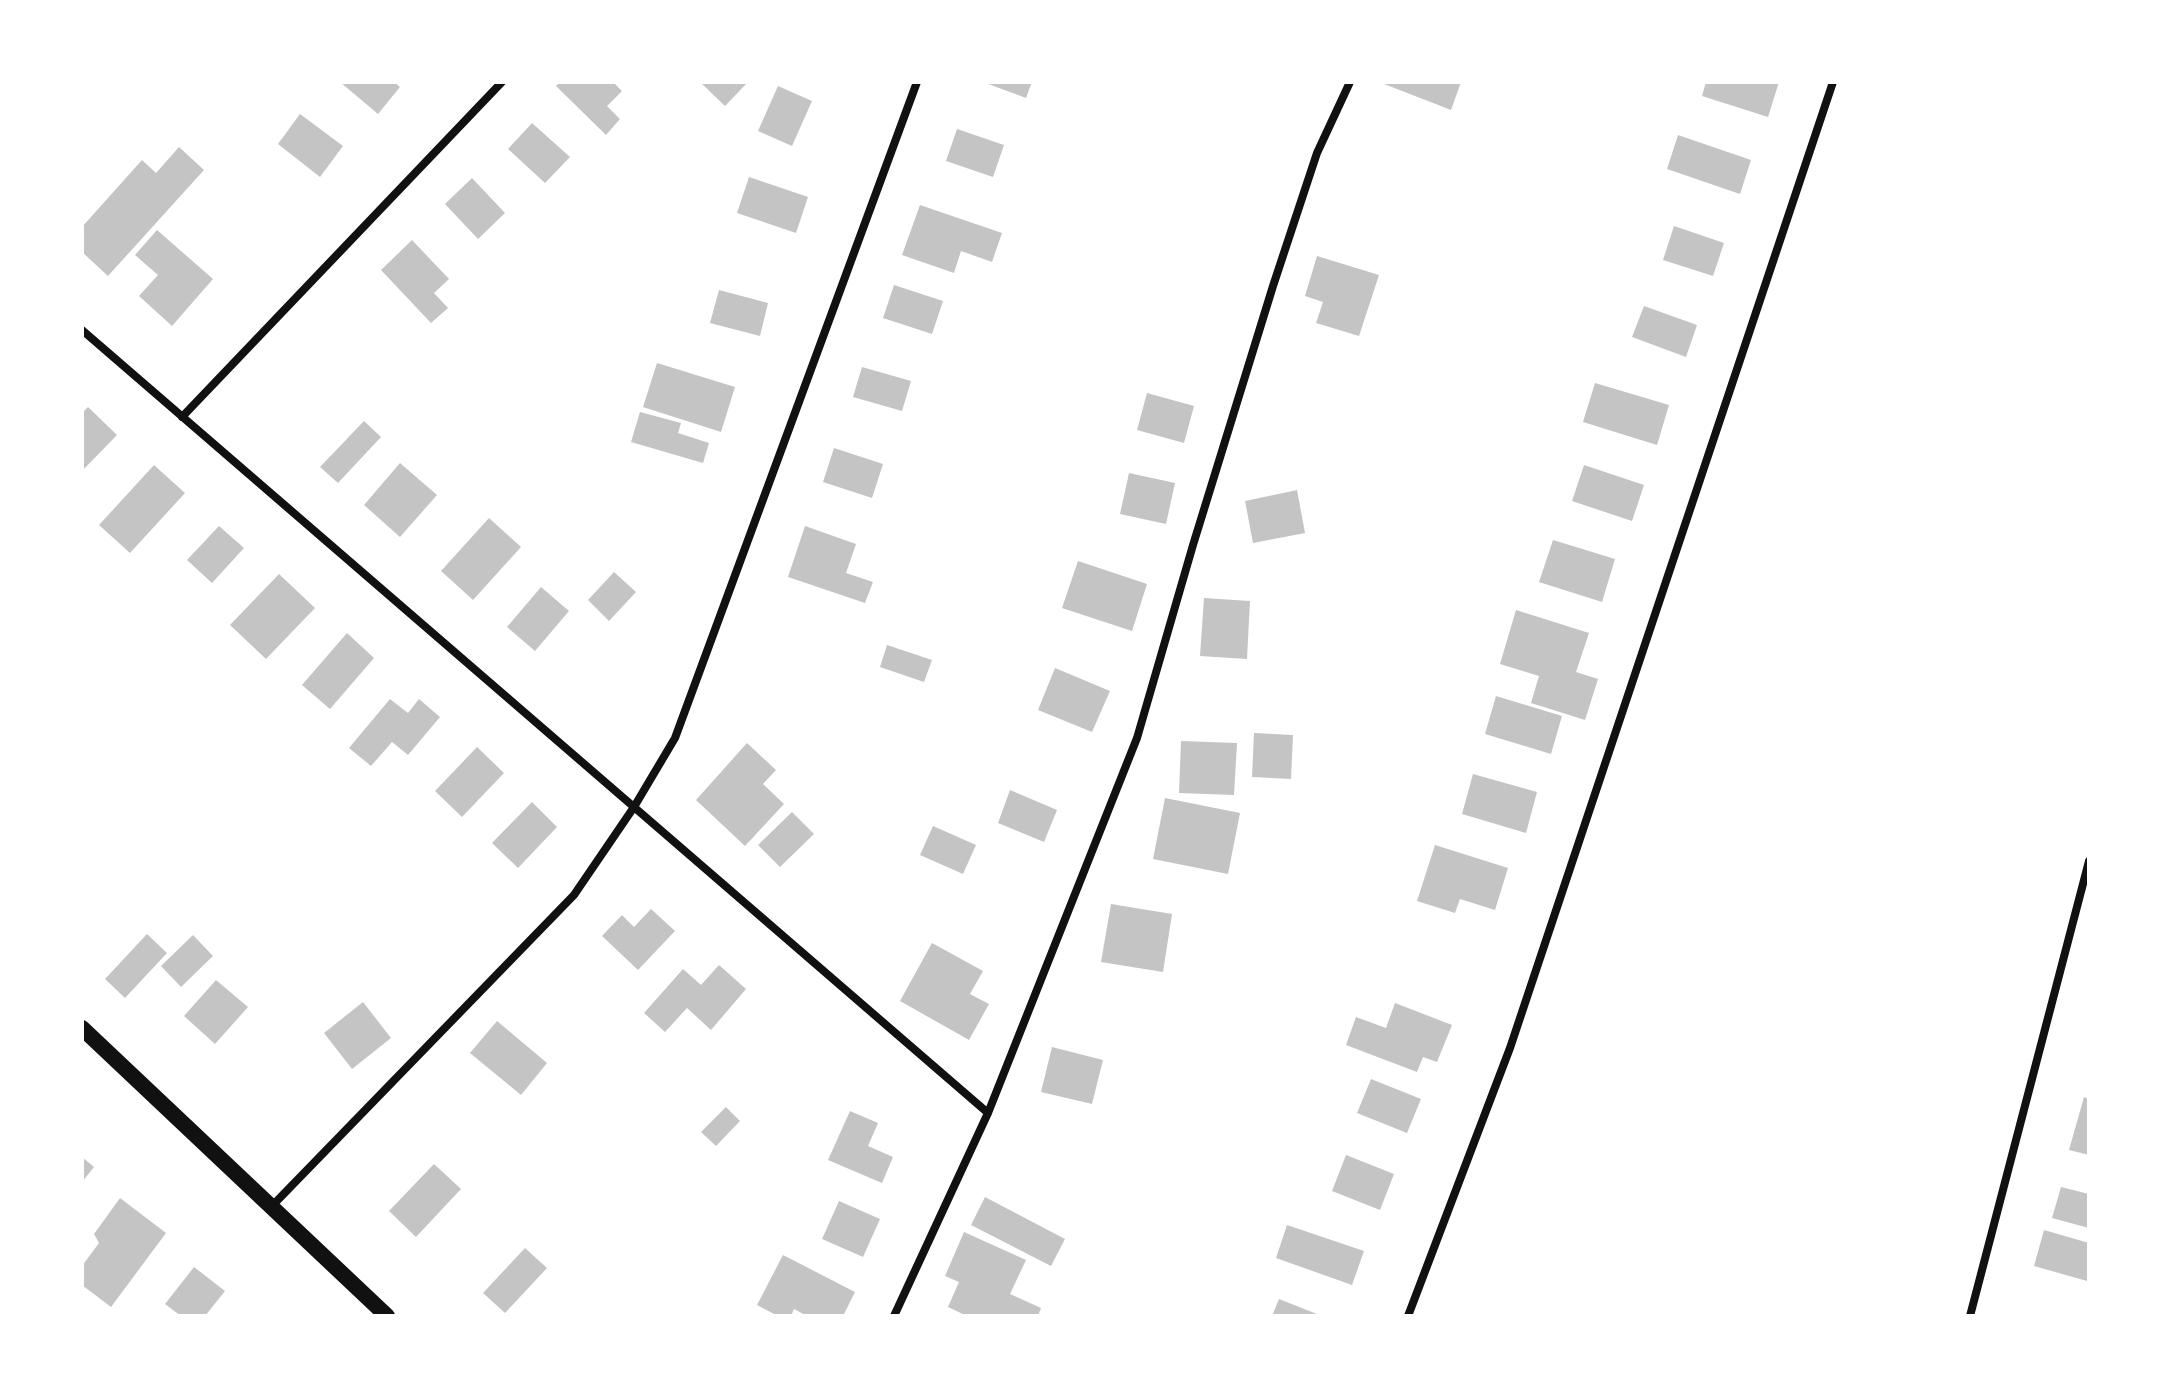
<!DOCTYPE html>
<style>
body{margin:0}
#map{position:relative;width:2171px;height:1398px;overflow:hidden;background:#fff;font-family:"Fira Sans Condensed",sans-serif}
canvas{display:block}
.frame{position:absolute;inset:0;border:84px solid #fff;pointer-events:none}
</style>
<div id="map">
<canvas width="2171" height="1398"></canvas>
<div class="frame"></div>
</div>
<script>
const g = document.querySelector('canvas').getContext('2d');
g.lineJoin = 'round';
function fillPath(path, color) { g.fillStyle = color; g.fill(path, 'evenodd'); }
function trace(path, color, width, dash) { g.strokeStyle = color; g.lineWidth = width; g.lineCap = dash ? 'butt' : 'round'; g.setLineDash(dash || []); g.stroke(path); }
fillPath(new Path2D(`
 M 340,82 L 394,82 L 400,87 L 378,114 Z
 M 560,82 L 613,82 L 622,91 L 607,106 L 620,119 L 606,135 L 556,86 Z
 M 700,82 L 748,82 L 725,106 Z
 M 983,82 L 1032,82 L 1026,98 Z
 M 1379,82 L 1461,82 L 1451,110 Z
 M 1706,82 L 1779,82 L 1768,117 L 1702,96 Z
 M 778,86 L 812,101 L 792,146 L 758,131 Z
 M 300,114 L 343,146 L 320,177 L 278,144 Z
 M 532,123 L 570,157 L 545,183 L 508,149 Z
 M 957,129 L 1004,145 L 993,177 L 946,161 Z
 M 1678,135 L 1751,160 L 1740,194 L 1667,169 Z
 M 179,147 L 204,170 L 108,276 L 82,252 L 82,227 L 142,160 L 156,173 Z
 M 749,177 L 808,197 L 796,233 L 737,213 Z
 M 472,178 L 505,213 L 478,239 L 445,204 Z
 M 920,205 L 1002,233 L 992,262 L 961,251 L 954,273 L 902,255 Z
 M 1674,226 L 1724,243 L 1713,276 L 1663,260 Z
 M 157,230 L 213,279 L 172,326 L 139,296 L 158,275 L 135,255 Z
 M 412,240 L 449,279 L 434,293 L 448,308 L 431,323 L 381,270 Z
 M 1317,256 L 1379,275 L 1359,336 L 1316,323 L 1323,302 L 1305,296 Z
 M 894,285 L 943,301 L 932,334 L 883,318 Z
 M 719,290 L 768,303 L 760,336 L 710,323 Z
 M 1644,306 L 1697,325 L 1686,357 L 1632,337 Z
 M 657,363 L 735,387 L 721,432 L 643,407 Z
 M 862,367 L 911,381 L 902,411 L 853,397 Z
 M 1595,383 L 1669,405 L 1657,445 L 1583,422 Z
 M 1147,393 L 1194,406 L 1184,443 L 1137,430 Z
 M 88,407 L 117,435 L 82,471 L 82,413 Z
 M 640,412 L 681,423 L 678,433 L 709,443 L 703,463 L 631,442 Z
 M 364,421 L 381,437 L 338,483 L 320,467 Z
 M 834,448 L 883,464 L 872,498 L 823,482 Z
 M 400,463 L 437,495 L 400,537 L 364,505 Z
 M 154,465 L 185,493 L 130,553 L 99,525 Z
 M 1584,465 L 1644,485 L 1632,521 L 1572,501 Z
 M 1129,473 L 1175,483 L 1166,524 L 1120,514 Z
 M 1297,490 L 1305,533 L 1253,543 L 1245,501 Z
 M 489,518 L 521,547 L 473,600 L 441,571 Z
 M 219,526 L 244,548 L 212,583 L 187,560 Z
 M 805,526 L 856,544 L 846,573 L 873,582 L 865,603 L 788,577 Z
 M 1553,540 L 1615,559 L 1602,602 L 1539,582 Z
 M 1078,561 L 1147,584 L 1132,631 L 1062,608 Z
 M 614,572 L 636,592 L 609,621 L 588,600 Z
 M 279,574 L 315,608 L 266,659 L 230,625 Z
 M 541,587 L 569,611 L 535,651 L 507,627 Z
 M 1204,598 L 1250,601 L 1247,659 L 1200,656 Z
 M 1516,610 L 1589,633 L 1576,672 L 1598,679 L 1585,720 L 1531,703 L 1539,676 L 1500,664 Z
 M 347,633 L 374,658 L 330,709 L 302,685 Z
 M 887,645 L 932,660 L 924,682 L 880,667 Z
 M 1055,668 L 1110,691 L 1092,732 L 1038,710 Z
 M 1496,696 L 1562,716 L 1551,754 L 1485,734 Z
 M 390,699 L 408,713 L 419,699 L 440,717 L 408,755 L 392,742 L 371,766 L 349,748 Z
 M 1254,733 L 1293,735 L 1291,779 L 1252,777 Z
 M 1181,741 L 1237,743 L 1234,795 L 1179,793 Z
 M 747,743 L 776,770 L 763,784 L 784,804 L 745,846 L 696,800 Z
 M 477,747 L 504,773 L 462,817 L 435,791 Z
 M 1473,774 L 1537,792 L 1526,833 L 1462,814 Z
 M 1010,790 L 1057,810 L 1044,842 L 998,823 Z
 M 1165,798 L 1240,813 L 1228,874 L 1153,859 Z
 M 532,802 L 557,827 L 518,868 L 492,843 Z
 M 792,812 L 814,834 L 780,867 L 758,845 Z
 M 933,826 L 976,845 L 963,874 L 920,855 Z
 M 1435,845 L 1508,868 L 1495,910 L 1460,899 L 1455,913 L 1417,901 Z
 M 1111,904 L 1172,914 L 1163,972 L 1101,962 Z
 M 651,909 L 675,931 L 638,970 L 602,936 L 622,915 L 634,927 Z
 M 147,934 L 167,953 L 125,998 L 105,979 Z
 M 193,935 L 213,956 L 181,987 L 161,966 Z
 M 932,943 L 983,971 L 970,994 L 989,1004 L 969,1040 L 900,1001 Z
 M 719,965 L 746,989 L 711,1030 L 687,1008 L 665,1032 L 644,1013 L 683,969 L 701,985 Z
 M 216,980 L 248,1007 L 215,1044 L 184,1016 Z
 M 363,1002 L 391,1038 L 352,1069 L 324,1033 Z
 M 1395,1003 L 1452,1025 L 1437,1062 L 1423,1057 L 1417,1072 L 1346,1045 L 1356,1017 L 1386,1028 Z
 M 497,1021 L 547,1063 L 521,1095 L 470,1053 Z
 M 1052,1047 L 1103,1060 L 1092,1104 L 1041,1092 Z
 M 1371,1079 L 1421,1099 L 1407,1133 L 1357,1113 Z
 M 2084,1097 L 2089,1099 L 2089,1155 L 2069,1150 Z
 M 726,1107 L 740,1121 L 716,1146 L 701,1132 Z
 M 850,1111 L 878,1123 L 868,1146 L 893,1157 L 882,1183 L 828,1160 Z
 M 1346,1155 L 1394,1174 L 1380,1210 L 1332,1191 Z
 M 82,1157 L 94,1167 L 82,1182 Z
 M 434,1164 L 461,1189 L 416,1237 L 389,1211 Z
 M 2061,1187 L 2089,1194 L 2089,1228 L 2052,1218 Z
 M 985,1197 L 1065,1239 L 1051,1266 L 971,1225 Z
 M 120,1198 L 166,1233 L 111,1307 L 82,1285 L 82,1266 L 99,1243 L 94,1234 Z
 M 839,1201 L 880,1219 L 863,1257 L 822,1239 Z
 M 1287,1225 L 1364,1251 L 1352,1285 L 1276,1258 Z
 M 2044,1230 L 2089,1243 L 2087,1281 L 2034,1266 Z
 M 964,1232 L 1026,1260 L 1010,1294 L 1041,1308 L 1038,1316 L 967,1316 L 948,1307 L 959,1282 L 945,1276 Z
 M 525,1248 L 547,1268 L 505,1313 L 483,1293 Z
 M 783,1255 L 855,1292 L 843,1316 L 807,1316 L 794,1309 L 791,1316 L 778,1316 L 757,1305 Z
 M 194,1267 L 225,1291 L 205,1316 L 181,1316 L 165,1304 Z
 M 1279,1299 L 1322,1316 L 1272,1316 Z`), '#c4c4c4');
trace(new Path2D(`
 M 82,330 L 988,1113
 M 182,417 L 502,82
 M 271,1207 L 574,895 L 634,807 L 675,738 L 917,82
 M 894,1316 L 988,1113 L 1137,738 L 1193,545 L 1273,286 L 1317,153 L 1350,82
 M 1408,1316 L 1510,1048 L 1833,82
 M 1970,1316 L 2089,861`), '#111', 8);
trace(new Path2D(`
 M 82,1028 L 387,1316`), '#111', 16);
</script>
